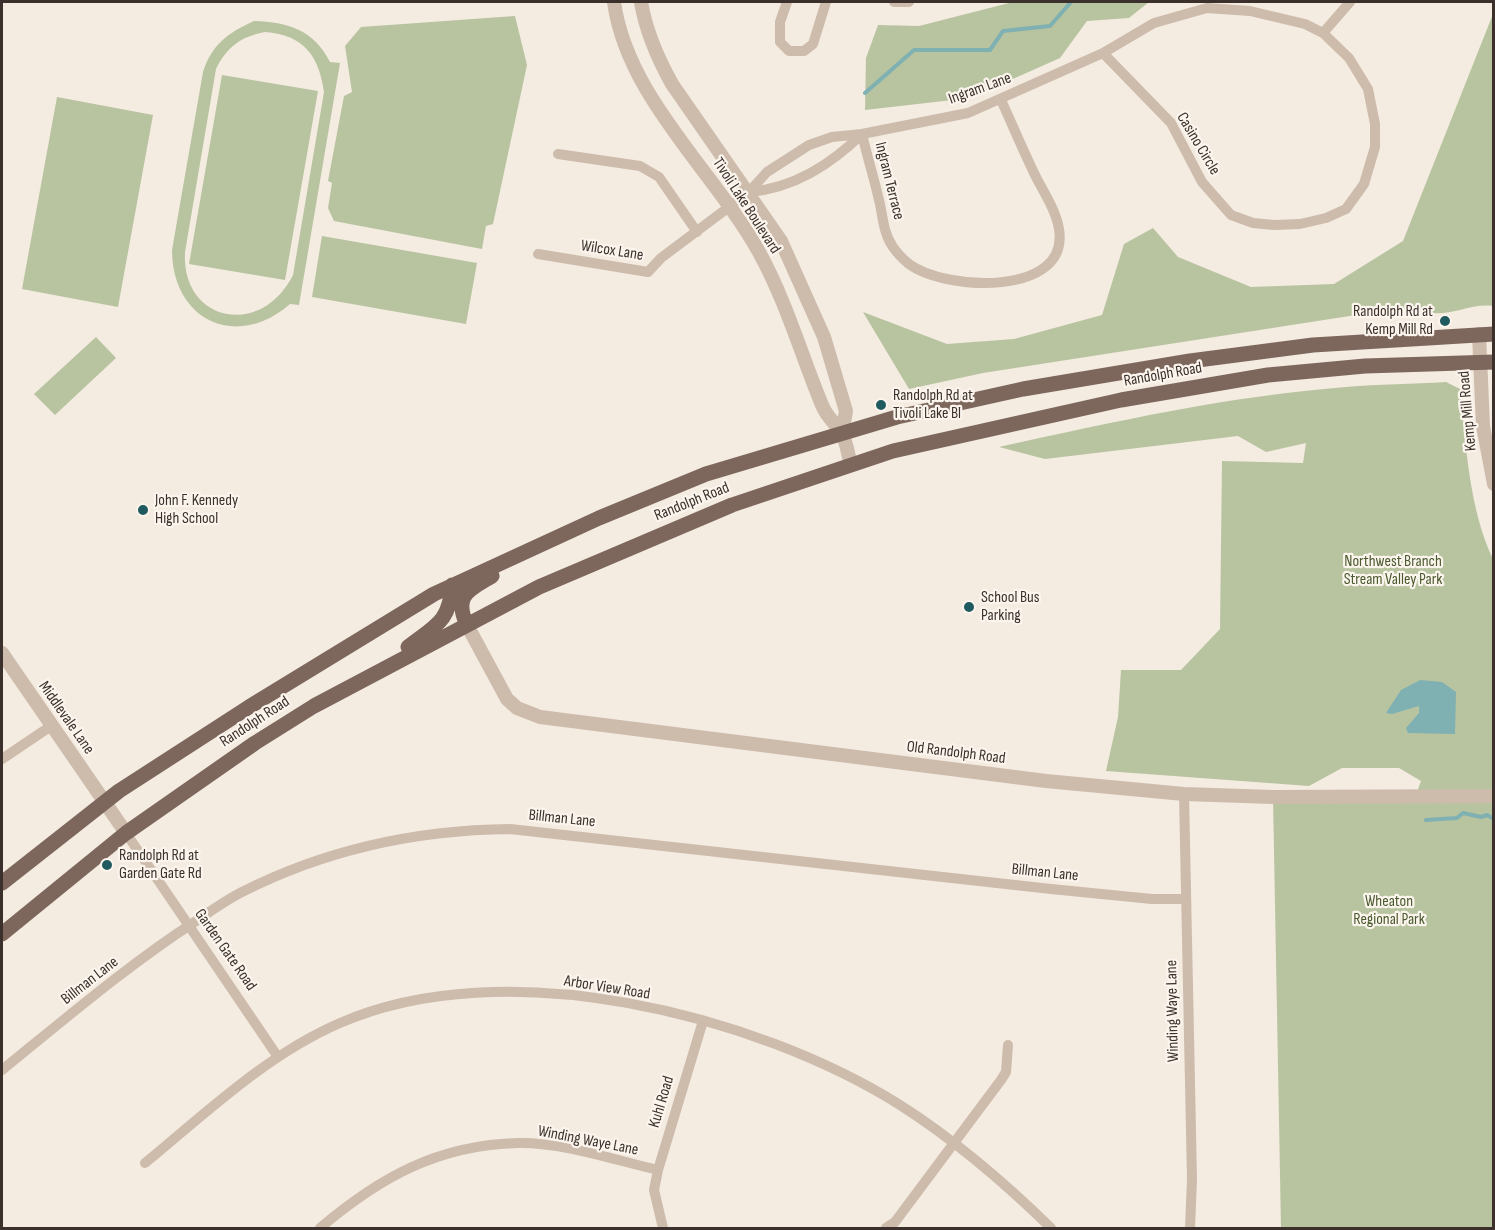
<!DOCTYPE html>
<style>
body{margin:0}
#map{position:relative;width:1495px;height:1230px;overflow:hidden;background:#f4ebe1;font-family:"Sofia Sans Condensed",sans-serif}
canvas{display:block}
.frame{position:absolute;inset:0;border:3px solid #3b302b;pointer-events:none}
</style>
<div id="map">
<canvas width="1495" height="1230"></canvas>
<div class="frame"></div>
</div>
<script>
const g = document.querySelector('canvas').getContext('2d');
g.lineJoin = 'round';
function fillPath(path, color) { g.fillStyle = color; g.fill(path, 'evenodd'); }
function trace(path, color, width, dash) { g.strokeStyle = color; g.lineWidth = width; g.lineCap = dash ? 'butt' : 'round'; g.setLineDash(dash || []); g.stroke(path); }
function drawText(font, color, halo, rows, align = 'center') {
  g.font = font + ' "Sofia Sans Condensed",sans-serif'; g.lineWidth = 4.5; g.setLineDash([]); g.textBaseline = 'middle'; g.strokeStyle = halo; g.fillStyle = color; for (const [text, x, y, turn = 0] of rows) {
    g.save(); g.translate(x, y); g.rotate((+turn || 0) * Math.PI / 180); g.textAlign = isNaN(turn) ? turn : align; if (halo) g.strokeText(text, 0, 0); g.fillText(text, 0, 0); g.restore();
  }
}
fillPath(new Path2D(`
 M 1013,2 L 1149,2 L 1129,18 L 1087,21 L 1060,58 L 970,98 L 865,110 L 866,58 L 878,25 L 919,26 Z
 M 1493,14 L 1493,306 C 1475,304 1468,309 1450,312 C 1433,315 1418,312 1401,308 L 983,373 L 909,389 L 863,312 L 947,344 L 1014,339 L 1102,315 L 1124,244 L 1153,228 L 1178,257 L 1251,287 L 1334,284 L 1403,241 Z
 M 515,16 L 527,65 L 493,224 L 486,226 L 482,249 L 334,221 L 328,208 L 332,183 L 328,181 L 344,96 L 352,92 L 345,46 L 361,27 Z
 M 254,21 C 288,22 314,30 330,62 L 340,63 L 299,305 L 290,304 C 236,351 172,320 172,250 L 203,72 C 212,44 228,33 254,21 ZM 265,32 C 304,35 319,56 324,92 L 293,275 C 261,339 181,322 185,252 L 216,69 C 227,47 240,37 265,32 Z
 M 222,75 L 318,91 L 285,280 L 189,264 Z
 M 57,97 L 153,115 L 118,307 L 22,289 Z
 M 322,236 L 477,263 L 466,324 L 312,297 Z
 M 96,337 L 116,358 L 55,415 L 34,394 Z
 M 1446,382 L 1460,389 C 1466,444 1469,511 1494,561 L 1493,1228 L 1281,1228 L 1273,797 L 1416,795 L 1421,781 L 1399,768 L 1342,768 L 1309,786 L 1106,771 L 1118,717 L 1121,670 L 1181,670 L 1220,629 L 1222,461 L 1303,463 L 1306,443 L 1266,452 L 1238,436 L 1045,459 L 999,447 C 1113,422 1229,396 1346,387 C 1379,384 1413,384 1446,382 Z`), '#b8c4a0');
fillPath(new Path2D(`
 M 1420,680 L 1442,682 L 1456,692 L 1455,734 L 1408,733 L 1406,728 L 1419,713 L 1419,706 L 1392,714 L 1386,713 L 1401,690 Z`), '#7fb0b2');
trace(new Path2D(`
 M 865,93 L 914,50 L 990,50 L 1003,31 L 1050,26 L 1071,2
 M 1426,820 L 1457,818 L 1463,813 L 1481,817 L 1487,815 L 1494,819`), '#7fb0b2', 4);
trace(new Path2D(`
 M 787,2 L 780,22 L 780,42 L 789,51 L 804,51 L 813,44 L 826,2
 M 894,2 L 909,2
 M 1323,33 L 1350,2
 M 862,134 C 867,156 874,178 879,200 C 883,216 883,233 893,247 C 897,253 904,260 909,264 C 945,291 1070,297 1059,229 C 1056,211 1045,194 1037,179 C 1024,153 1013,126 1001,100
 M 558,154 L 640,166 L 659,177 L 697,232
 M 749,192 C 794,188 830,165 862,134
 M 538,254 L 648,272 L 661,258 L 749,192 L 767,172 L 809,145 L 832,137 L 862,134 L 968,113 L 1103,53 L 1154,23 L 1207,8 L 1250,11 L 1305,24 L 1323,33 L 1349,58 L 1368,89 L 1375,124 L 1375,147 L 1364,184 L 1346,209 L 1326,218 L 1300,224 L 1274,225 L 1253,223 L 1231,215 L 1202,182 L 1171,123 L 1103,53
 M 2,759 L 51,726
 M 1184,794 L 1192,1179 L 1190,1228
 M 126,833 L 278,1057
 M 2,1070 C 65,1019 128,965 196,921 C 211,911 226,900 242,892 C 325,850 417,830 510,829 L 1051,889 L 1152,899 L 1185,899
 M 145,1163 C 206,1113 266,1055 340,1023 C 503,951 755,1014 900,1105 C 955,1140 1005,1183 1051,1228
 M 320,1228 C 379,1178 437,1145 518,1143 C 561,1142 615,1160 658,1170
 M 663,1228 L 654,1190 L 658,1170 L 703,1021
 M 886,1228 L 895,1222 L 1001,1080 L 1006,1072 L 1008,1045`), '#cdbbac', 10);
trace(new Path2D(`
 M 614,2 C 627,97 714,171 759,252 C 786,301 801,354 822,405 C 827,418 836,423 842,434 C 847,443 848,455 851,465
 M 641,2 C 646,32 657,57 672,84 L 781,241 L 824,337 L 846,411 L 842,434
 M 1479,334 L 1483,426 L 1494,484
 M 467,625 L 507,699 L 517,708 L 540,717 L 1046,781 L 1184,794 L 1273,797 L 1494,796
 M 2,653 L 126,833`), '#cdbbac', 14);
trace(new Path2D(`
 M 467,625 C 453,595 469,590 492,576
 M 408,647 C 435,626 450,622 452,585
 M 2,883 L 119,791 L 249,707 L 434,594 L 599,518 L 706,474 L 897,417 L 1023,389 L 1190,361 L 1313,345 L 1494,334
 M 2,934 L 126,833 L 255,743 L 314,706 L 539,587 L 732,505 L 893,451 L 1121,400 L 1268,375 L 1365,366 L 1494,362`), '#7d675c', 15);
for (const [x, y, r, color] of [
 [1445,321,6,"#1f5a5e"],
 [881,405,6,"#1f5a5e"],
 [143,510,6,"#1f5a5e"],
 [969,607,6,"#1f5a5e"],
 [107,865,6,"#1f5a5e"]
]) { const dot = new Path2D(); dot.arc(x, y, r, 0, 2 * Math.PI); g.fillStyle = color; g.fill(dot); trace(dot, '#fbf5ee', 2); }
drawText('16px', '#3b302b', '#fbf5ee', [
 ["Ingram Lane",980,89,-20],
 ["Casino Circle",1198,144,59],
 ["Ingram Terrace",889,181,76],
 ["Tivoli Lake Boulevard",746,206,57],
 ["Wilcox Lane",612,251,9],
 ["Randolph Road",1163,375,-10],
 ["Kemp Mill Road",1468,411,-95],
 ["Randolph Road",692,502,-22],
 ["Middlevale Lane",66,718,55],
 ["Randolph Road",255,722,-33],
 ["Old Randolph Road",956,753,7],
 ["Billman Lane",562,819,6],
 ["Billman Lane",1045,873,6],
 ["Garden Gate Road",225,950,55],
 ["Billman Lane",90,981,-38],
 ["Arbor View Road",607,988,9],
 ["Winding Waye Lane",1173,1011,-91],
 ["Kuhl Road",662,1102,-73],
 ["Winding Waye Lane",588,1141,11]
]);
drawText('16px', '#3b302b', '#fbf5ee', [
 ["Randolph Rd at",1433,312,"right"],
 ["Kemp Mill Rd",1433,330,"right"],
 ["Randolph Rd at",893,396],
 ["Tivoli Lake Bl",893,414],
 ["John F. Kennedy",155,501],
 ["High School",155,519],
 ["School Bus",981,598],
 ["Parking",981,616],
 ["Randolph Rd at",119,856],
 ["Garden Gate Rd",119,874]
], 'left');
drawText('16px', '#4a5a2e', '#fbf5ee', [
 ["Northwest Branch",1393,562],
 ["Stream Valley Park",1393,580],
 ["Wheaton",1389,902],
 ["Regional Park",1389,920]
]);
</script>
